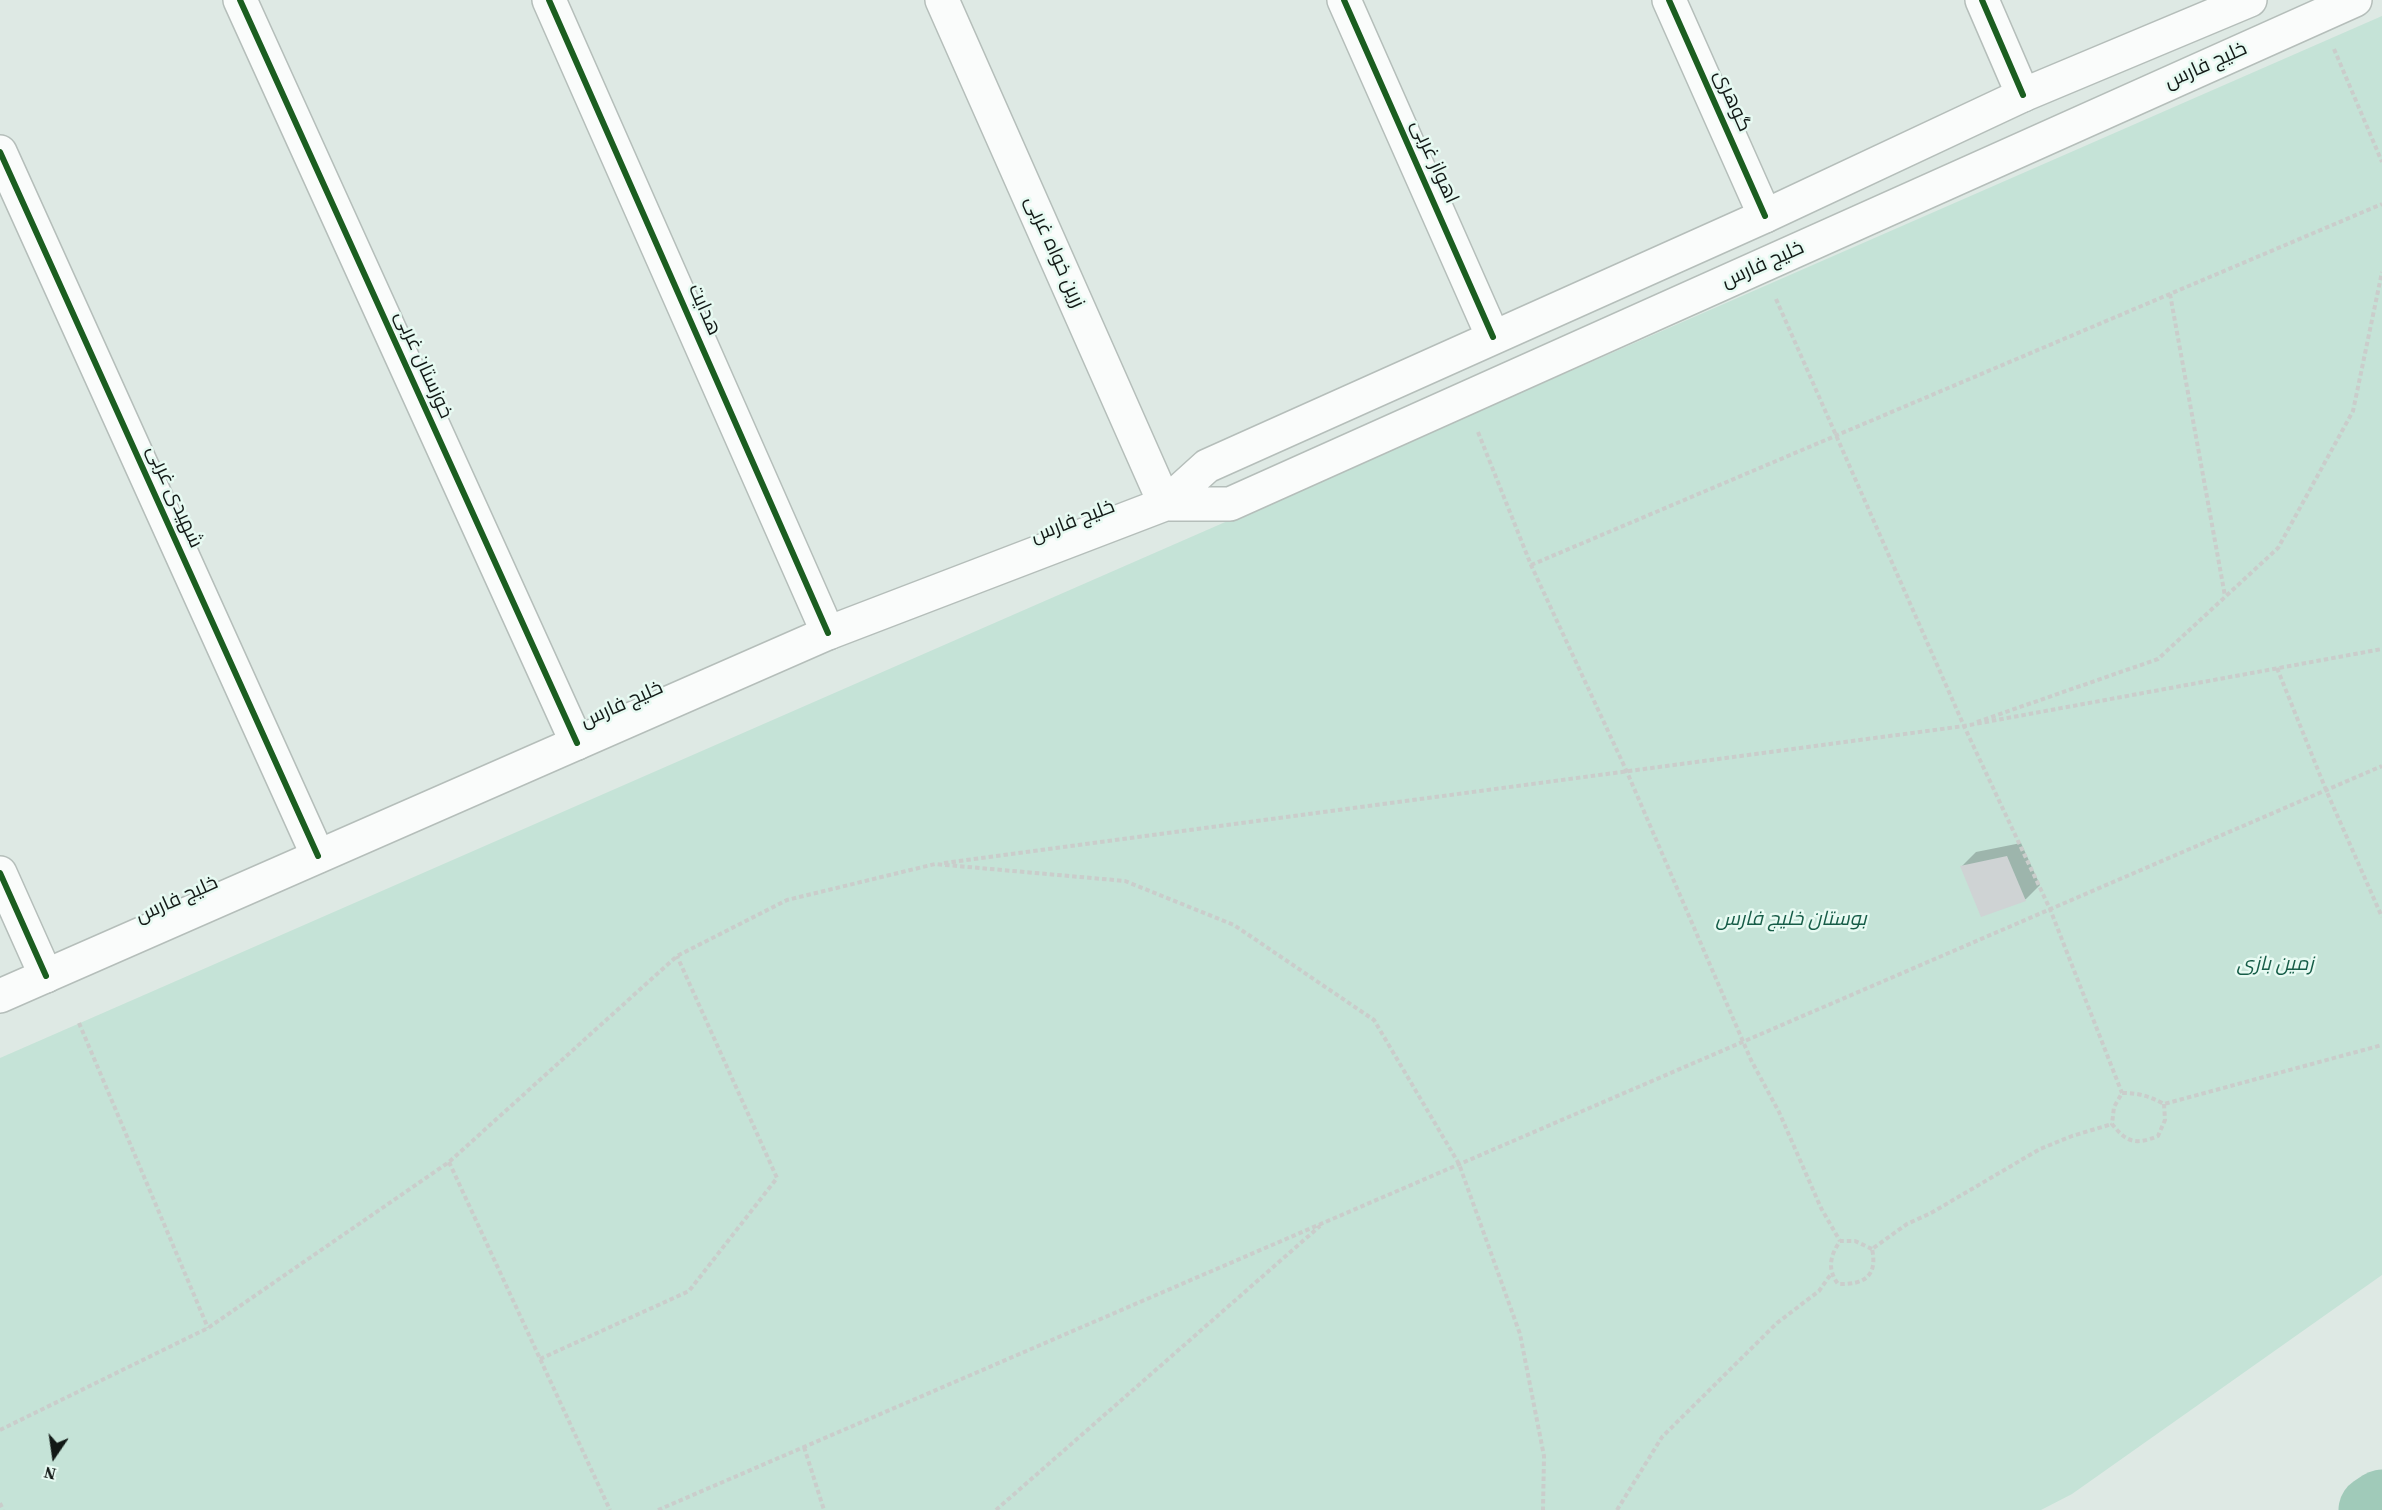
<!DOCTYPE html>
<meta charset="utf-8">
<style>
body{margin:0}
#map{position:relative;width:2382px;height:1510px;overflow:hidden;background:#dee9e4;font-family:"Source Serif 4",serif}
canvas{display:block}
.north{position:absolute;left:24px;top:1426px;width:60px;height:60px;-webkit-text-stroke:4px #e7faf2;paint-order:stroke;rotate:193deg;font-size:16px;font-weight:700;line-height:24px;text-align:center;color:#121916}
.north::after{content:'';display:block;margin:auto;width:21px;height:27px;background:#121916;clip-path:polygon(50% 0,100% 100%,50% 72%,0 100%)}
</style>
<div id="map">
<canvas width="2382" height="1510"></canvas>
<div class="north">N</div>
</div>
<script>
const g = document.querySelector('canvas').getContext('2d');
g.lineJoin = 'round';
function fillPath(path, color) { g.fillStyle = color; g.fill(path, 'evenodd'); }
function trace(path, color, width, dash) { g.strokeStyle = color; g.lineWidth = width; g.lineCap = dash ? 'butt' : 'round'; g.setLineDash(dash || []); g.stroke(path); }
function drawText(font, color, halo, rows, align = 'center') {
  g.font = font + ' "Source Serif 4",Cairo,serif'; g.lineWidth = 5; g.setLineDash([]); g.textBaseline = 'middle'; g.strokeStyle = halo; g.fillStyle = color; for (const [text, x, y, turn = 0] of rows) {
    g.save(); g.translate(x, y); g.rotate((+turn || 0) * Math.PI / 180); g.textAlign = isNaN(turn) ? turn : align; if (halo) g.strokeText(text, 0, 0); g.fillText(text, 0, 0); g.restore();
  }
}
fillPath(new Path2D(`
 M 2382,16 L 2382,1275 L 2072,1494 L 2041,1510 L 0,1510 L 0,1058 Z`), '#c5e3d7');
fillPath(new Path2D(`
 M 2021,843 L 2040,885 L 2026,899 L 1982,915 L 1962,866 L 1976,852 Z`), '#0003');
trace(new Path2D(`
 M 2373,1510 L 2382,1504`), '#a0cab9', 69);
fillPath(new Path2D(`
 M 2007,856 L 2026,901 L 1981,917 L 1960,866 Z`), '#cfd3d4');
const minor = new Path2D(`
 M 240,0 L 577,743
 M 549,0 L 828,633
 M 1344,0 L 1493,337
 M 1669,0 L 1765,216
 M 1982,0 L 2023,95
 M 0,152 L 318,856
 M 0,873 L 46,976`);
const secondary = new Path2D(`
 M 942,0 L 1165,504
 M 1165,504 L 1230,504 L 2355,0
 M 0,996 L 828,633 L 1165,504 L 1207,466 L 1765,216 L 2023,95 L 2250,0`);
trace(minor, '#b5beba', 36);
trace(secondary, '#b5beba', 36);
trace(new Path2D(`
 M 2334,49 L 2382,162
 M 2170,294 L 2225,596
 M 1776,299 L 1964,726 L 2050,909 L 2122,1093
 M 1478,432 L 1531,565 L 1627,772 L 1751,1060 L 1779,1112 L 1821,1208 L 1840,1241
 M 1531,565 L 2382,204
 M 2277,668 L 2326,790 L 2382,917
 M 1977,722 L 2158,659 L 2278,548 L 2353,411 L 2382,272
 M 944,863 L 1964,726 L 2382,649
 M 79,1023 L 208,1328
 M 2164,1104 L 2165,1120 L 2158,1136 C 2136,1145 2127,1143 2112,1124 L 2114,1107 L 2122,1093 C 2139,1093 2149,1096 2164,1104 L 2382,1045
 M 449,1162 L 610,1510
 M 1872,1249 L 1855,1241 L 1840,1241 C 1830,1256 1827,1269 1838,1284 C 1864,1285 1878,1276 1872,1249 L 1907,1224 L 1931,1213 L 2040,1149 L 2072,1136 L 2112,1124
 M 540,1359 L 689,1291 L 777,1178 L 677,956
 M 0,1430 L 208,1328 L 449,1162 L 677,956 L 787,900 L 935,864 L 1125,881 L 1234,925 L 1374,1020 L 1459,1164 L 1520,1334 L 1544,1456 L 1543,1510
 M 804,1447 L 824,1510
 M 0,1503 L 3,1510
 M 658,1510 L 2382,766
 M 996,1510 L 1320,1226
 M 1617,1510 L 1662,1437 L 1777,1323 L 1819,1291 L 1831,1274`), '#cacdcb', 4, [4.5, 3]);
trace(minor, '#fafcfb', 33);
trace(secondary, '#fafcfb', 33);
trace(new Path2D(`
 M 240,0 L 577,743
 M 549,0 L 828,633
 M 1344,0 L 1493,337
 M 1669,0 L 1765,216
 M 1982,0 L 2023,95
 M 0,152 L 318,856
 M 0,873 L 46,976`), '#1b5e20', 6);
drawText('20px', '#121916', '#e7faf2', [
 ["خلیج فارس",2206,66,-24],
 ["گوهری",1732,101,66],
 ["اهواز غربی",1434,162,66],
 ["زرین خواه غربی",1054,252,66],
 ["خلیج فارس",1763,265,-24],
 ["هدایت",704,310,66],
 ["خوزستان غربی",423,365,66],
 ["شهیدی غربی",174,497,66],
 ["خلیج فارس",1073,522,-21],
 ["خلیج فارس",622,705,-24],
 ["خلیج فارس",177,900,-24]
]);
drawText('italic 20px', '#175d48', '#e7faf2', [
 ["بوستان خلیج فارس",1791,920],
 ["زمین بازی",2275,965]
]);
</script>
